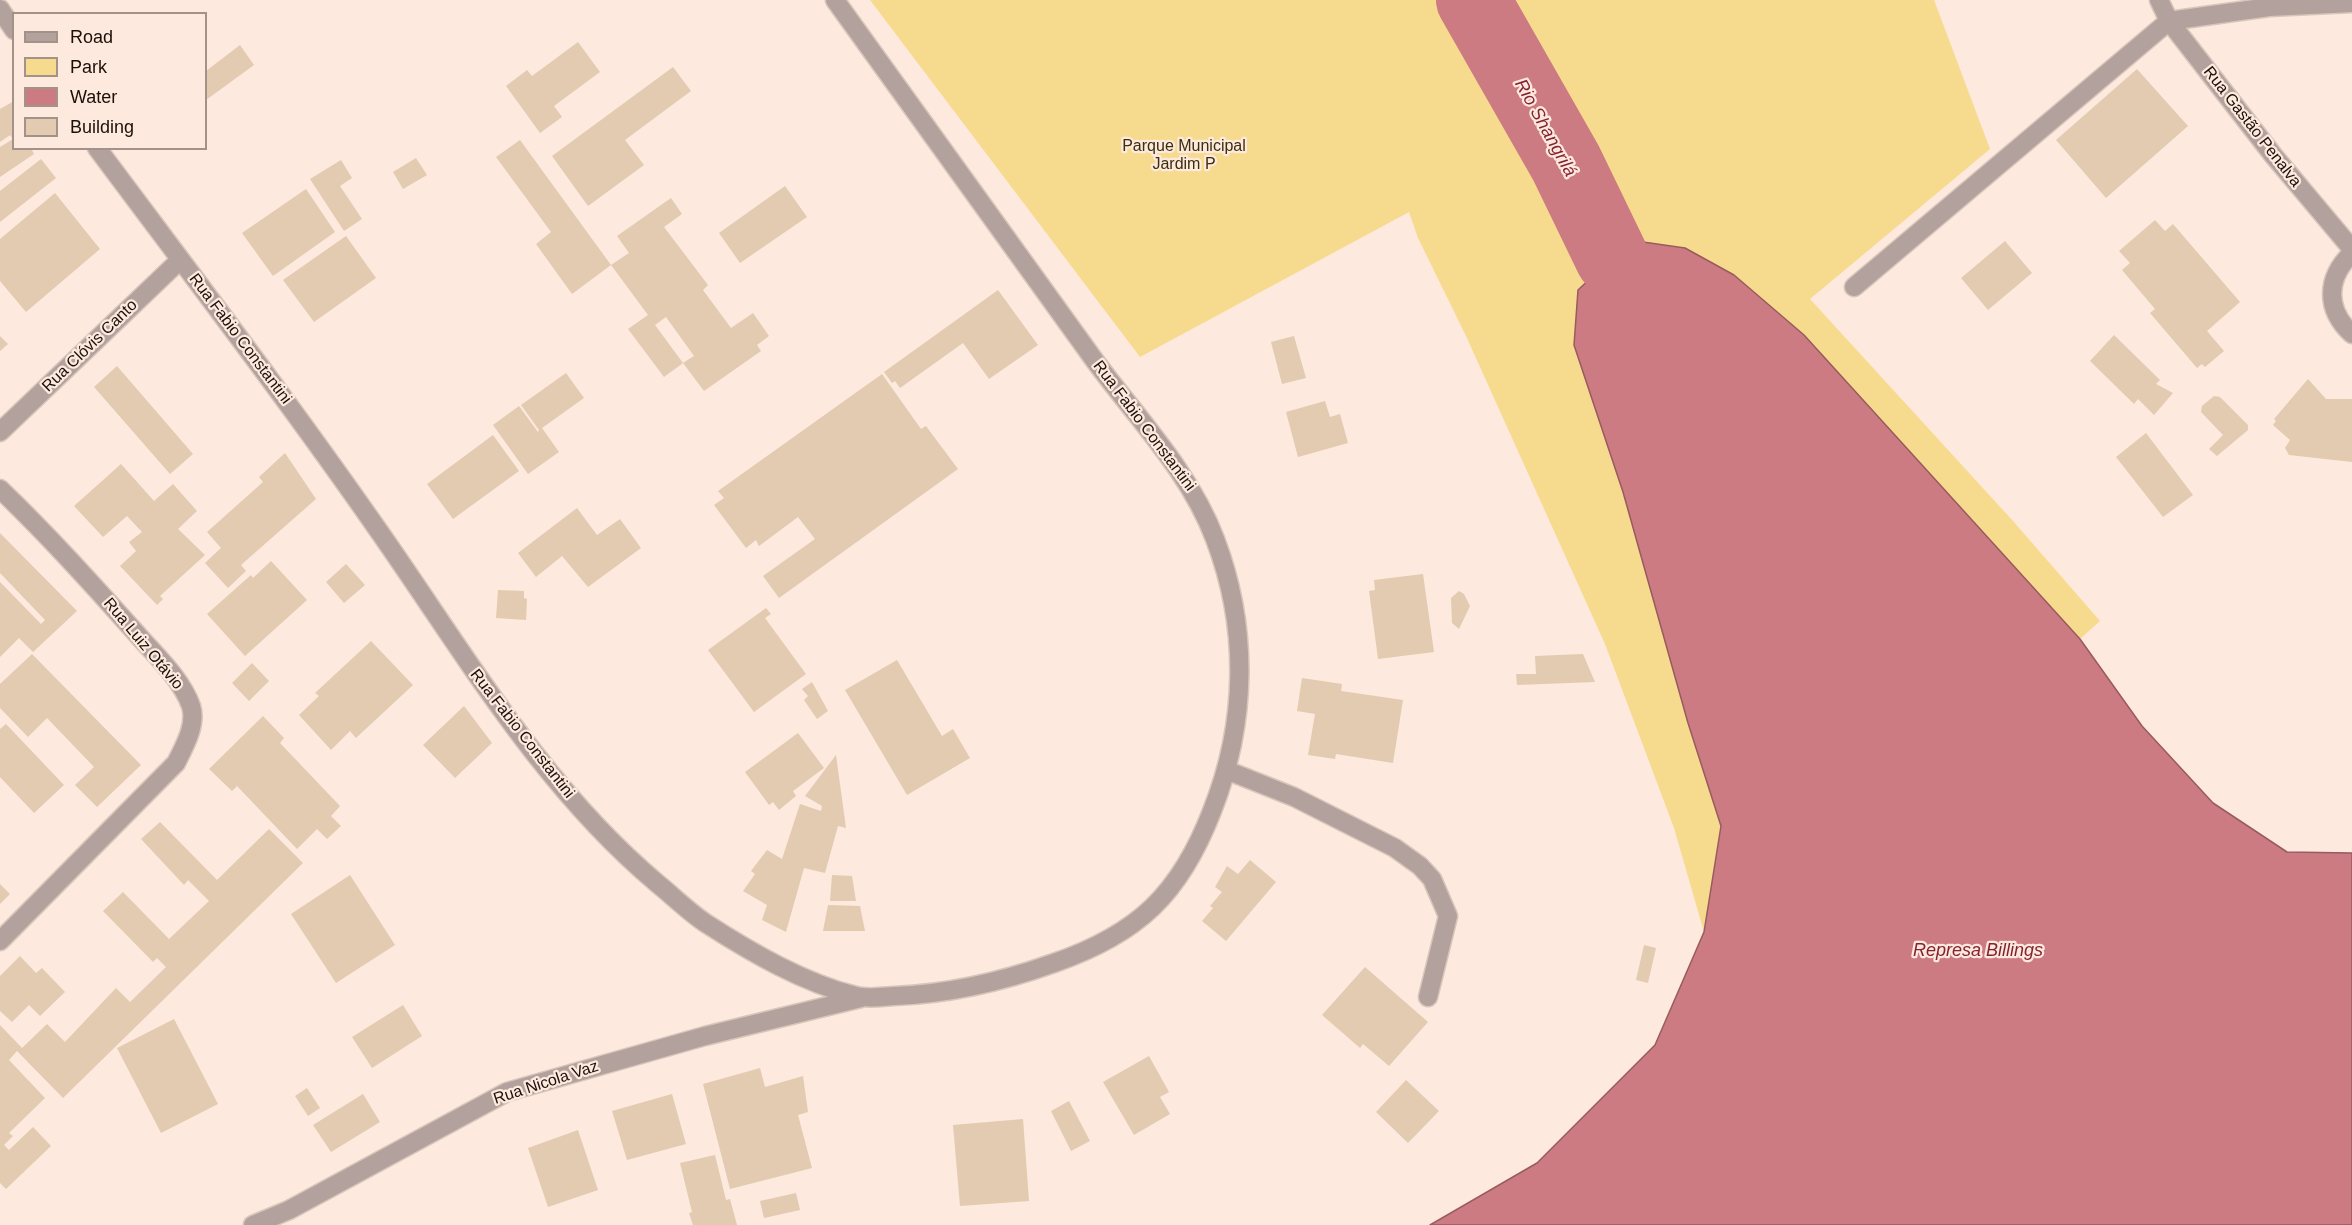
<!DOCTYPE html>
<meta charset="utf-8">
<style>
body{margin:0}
#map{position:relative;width:2352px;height:1225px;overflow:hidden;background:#fde9dd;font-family:Helvetica,sans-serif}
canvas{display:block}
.legend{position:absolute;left:12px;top:12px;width:195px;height:138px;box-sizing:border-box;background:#fde9dd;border:2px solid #a39288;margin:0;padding:8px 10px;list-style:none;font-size:18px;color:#1b1009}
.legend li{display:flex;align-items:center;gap:12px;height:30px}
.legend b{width:30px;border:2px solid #a39288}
</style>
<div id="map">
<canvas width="2352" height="1225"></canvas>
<ul class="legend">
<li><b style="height:8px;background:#b2a19d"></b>Road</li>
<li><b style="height:16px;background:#f6db8e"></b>Park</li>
<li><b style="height:16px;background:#cd7b82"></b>Water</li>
<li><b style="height:16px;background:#e2cbb0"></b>Building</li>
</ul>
</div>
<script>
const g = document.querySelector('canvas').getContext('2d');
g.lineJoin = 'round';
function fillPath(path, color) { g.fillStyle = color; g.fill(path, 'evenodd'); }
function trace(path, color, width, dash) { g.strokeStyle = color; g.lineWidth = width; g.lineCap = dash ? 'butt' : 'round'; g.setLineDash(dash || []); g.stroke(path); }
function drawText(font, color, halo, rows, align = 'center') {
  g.font = font + ' Helvetica,sans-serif'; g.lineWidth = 4.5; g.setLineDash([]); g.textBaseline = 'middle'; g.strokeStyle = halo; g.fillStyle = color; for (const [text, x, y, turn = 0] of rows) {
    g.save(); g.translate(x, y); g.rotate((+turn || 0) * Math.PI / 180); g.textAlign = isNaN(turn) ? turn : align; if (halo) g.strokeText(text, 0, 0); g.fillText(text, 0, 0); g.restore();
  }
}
fillPath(new Path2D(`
 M 870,0 L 1934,0 L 1990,149 L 1810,299 L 2013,521 L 2100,621 L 2080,639 L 1804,335 L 1734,275 L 1685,248 L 1643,242 L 1574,345 L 1623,492 L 1688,723 L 1721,826 L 1704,932 L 1674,828 L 1605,644 L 1466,336 L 1418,238 L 1409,212 L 1140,357 Z`), '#f6db8e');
const water = new Path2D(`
 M 1643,242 L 1685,248 L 1734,275 L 1804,335 L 2080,639 L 2142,726 L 2213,803 L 2287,852 L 2352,853 L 2352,1225 L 1430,1225 L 1537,1163 L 1655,1045 L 1704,932 L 1721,826 L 1688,723 L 1623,492 L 1574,345 L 1578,290 L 1612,258 Z`);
fillPath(water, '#cd7b82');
trace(water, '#985b5e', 1.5);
trace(new Path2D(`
 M 1473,0 L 1566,163 L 1612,258`), '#cd7b82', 74);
fillPath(new Path2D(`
 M 578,42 L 600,72 L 554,106 L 562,117 L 540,133 L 506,86 L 527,70 L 532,76 Z
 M 240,45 L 254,65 L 206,100 L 206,71 Z
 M 673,67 L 691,91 L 625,140 L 644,165 L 588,206 L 552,156 Z
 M 2137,69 L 2188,126 L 2106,198 L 2056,140 Z
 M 14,101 L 14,148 L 31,148 L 34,154 L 0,177 L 0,147 L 13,139 L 10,135 L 0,142 L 0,109 Z
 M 520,140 L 611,265 L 572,294 L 536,244 L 551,232 L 496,157 Z
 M 416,158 L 427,175 L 403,189 L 393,172 Z
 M 41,159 L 56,178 L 0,222 L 0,191 Z
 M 341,160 L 352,178 L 340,186 L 362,219 L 344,231 L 310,179 Z
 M 785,186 L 807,217 L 740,263 L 719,233 Z
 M 306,189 L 335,232 L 273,276 L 242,233 Z
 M 55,193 L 100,249 L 26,312 L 0,281 L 0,239 Z
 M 671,198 L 682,214 L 664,227 L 708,285 L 703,290 L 731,328 L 753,313 L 769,336 L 757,345 L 761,351 L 704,391 L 683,363 L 694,356 L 666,317 L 655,325 L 683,363 L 664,377 L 628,329 L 648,315 L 611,265 L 629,253 L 617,236 Z
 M 2155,220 L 2165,231 L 2173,224 L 2240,302 L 2207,331 L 2224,351 L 2205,367 L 2202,364 L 2197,368 L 2150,313 L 2155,309 L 2122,270 L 2130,263 L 2119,251 Z
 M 346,236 L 376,278 L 314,322 L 283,280 Z
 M 2005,241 L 2032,273 L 1988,310 L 1961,278 Z
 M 998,290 L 1038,345 L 989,379 L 963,343 L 900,388 L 895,381 L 892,383 L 884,372 Z
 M 2114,335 L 2160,380 L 2156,384 L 2173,393 L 2154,415 L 2138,399 L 2134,404 L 2090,361 Z
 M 0,336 L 8,344 L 0,351 Z
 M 1294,336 L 1306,378 L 1282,384 L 1271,342 Z
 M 117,366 L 193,454 L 170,474 L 94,387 Z
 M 566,373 L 584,398 L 542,428 L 559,452 L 528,474 L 493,425 L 519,406 L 538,432 L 539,430 L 521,405 Z
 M 882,374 L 921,429 L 926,426 L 958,469 L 779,598 L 763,576 L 815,539 L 798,517 L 759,546 L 756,540 L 746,548 L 714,505 L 724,498 L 718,491 Z
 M 2308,379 L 2326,399 L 2352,399 L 2352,462 L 2289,455 L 2285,448 L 2290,440 L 2273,425 L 2276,421 L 2274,419 Z
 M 2214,396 L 2220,397 L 2248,425 L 2248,430 L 2217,456 L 2209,449 L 2223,435 L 2201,412 L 2202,406 Z
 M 1325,401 L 1330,417 L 1340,414 L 1348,443 L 1298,457 L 1286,412 Z
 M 2146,433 L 2193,495 L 2163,517 L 2116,457 Z
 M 493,435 L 519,471 L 453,519 L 427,484 Z
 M 285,453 L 316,499 L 241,565 L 246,571 L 228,588 L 205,563 L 221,548 L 207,532 L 263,482 L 259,477 Z
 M 121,464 L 154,501 L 173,484 L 197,511 L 178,529 L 205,555 L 160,596 L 163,599 L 157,605 L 120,566 L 136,551 L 129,542 L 142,532 L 127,516 L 103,537 L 74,506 Z
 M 577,508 L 597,535 L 620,519 L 641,548 L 588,587 L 562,556 L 536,577 L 518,553 Z
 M 0,533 L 77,611 L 33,652 L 19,638 L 0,657 L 0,582 L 41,624 L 45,620 L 0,573 Z
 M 271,561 L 307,600 L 245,656 L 207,614 L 251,575 L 253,578 Z
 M 346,564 L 365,585 L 344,603 L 326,582 Z
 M 1423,574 L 1434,652 L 1378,659 L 1369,591 L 1375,590 L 1374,580 Z
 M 498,590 L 524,591 L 524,598 L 527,599 L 526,620 L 496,618 Z
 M 1459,591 L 1464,594 L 1470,606 L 1459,629 L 1452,623 L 1451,598 Z
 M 766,608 L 771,614 L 765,618 L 806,674 L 754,712 L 708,650 Z
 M 371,641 L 413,685 L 356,738 L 350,731 L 331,750 L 299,715 L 319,696 L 315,693 Z
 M 32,654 L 141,765 L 97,807 L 75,785 L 94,767 L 47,718 L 28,737 L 0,708 L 0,684 Z
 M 1583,654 L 1595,682 L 1517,685 L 1516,674 L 1536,674 L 1535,656 Z
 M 897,660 L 942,736 L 953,729 L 970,758 L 907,795 L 845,690 Z
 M 252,663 L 269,681 L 249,701 L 232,683 Z
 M 1302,678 L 1342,684 L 1341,691 L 1403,700 L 1393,763 L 1336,754 L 1335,759 L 1308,755 L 1315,714 L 1297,711 Z
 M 812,682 L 828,711 L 817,719 L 804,700 L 808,696 L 802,689 Z
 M 464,706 L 492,743 L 455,778 L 423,745 Z
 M 263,716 L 284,738 L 280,743 L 340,806 L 331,816 L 341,826 L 327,839 L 317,829 L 297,849 L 237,786 L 232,791 L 209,769 Z
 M 6,724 L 64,785 L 34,813 L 0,777 L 0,729 Z
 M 798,733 L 824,768 L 793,791 L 796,796 L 779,810 L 773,802 L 769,805 L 745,772 Z
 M 836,755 L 846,828 L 838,826 L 825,873 L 804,868 L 786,932 L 762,920 L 767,905 L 743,891 L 755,874 L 751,871 L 767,850 L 782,859 L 800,804 L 821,811 L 822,806 L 805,796 Z
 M 160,822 L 217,880 L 269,829 L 303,863 L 63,1098 L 17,1051 L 9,1060 L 45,1098 L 9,1133 L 13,1136 L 4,1145 L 9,1150 L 33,1127 L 51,1146 L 6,1189 L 0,1183 L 0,1025 L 22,1048 L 47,1024 L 65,1042 L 116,988 L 130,1002 L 166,967 L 157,958 L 153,962 L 103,911 L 123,892 L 169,939 L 209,901 L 188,880 L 184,885 L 141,839 Z
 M 1250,860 L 1276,882 L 1226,941 L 1202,921 L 1213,908 L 1210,906 L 1222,892 L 1215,887 L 1227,866 L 1238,874 Z
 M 350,875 L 395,945 L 336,983 L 291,914 Z
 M 832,875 L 852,876 L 856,901 L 830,901 Z
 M 0,884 L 10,894 L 0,904 Z
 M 828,905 L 860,906 L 865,931 L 823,931 Z
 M 1644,945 L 1656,948 L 1648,983 L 1636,980 Z
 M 20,956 L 36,973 L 42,968 L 65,992 L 40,1016 L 29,1005 L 12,1022 L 0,1011 L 0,976 Z
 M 1365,967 L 1428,1022 L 1389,1066 L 1363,1044 L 1360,1048 L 1322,1015 Z
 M 403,1005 L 422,1036 L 372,1068 L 352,1037 Z
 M 174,1019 L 218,1104 L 161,1133 L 117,1048 Z
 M 1149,1056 L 1169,1092 L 1160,1097 L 1170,1114 L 1134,1135 L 1103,1082 Z
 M 760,1068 L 765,1087 L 803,1076 L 808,1112 L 798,1115 L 812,1168 L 730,1189 L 703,1084 Z
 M 1406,1080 L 1439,1111 L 1408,1143 L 1376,1112 Z
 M 307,1088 L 320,1108 L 308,1116 L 295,1096 Z
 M 363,1094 L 380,1122 L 331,1152 L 313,1125 Z
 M 672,1094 L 686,1144 L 627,1160 L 612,1111 Z
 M 1069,1101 L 1090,1141 L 1071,1151 L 1051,1111 Z
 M 1023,1119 L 1029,1201 L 960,1206 L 953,1125 Z
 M 578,1130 L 598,1190 L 548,1207 L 528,1148 Z
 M 715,1155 L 726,1200 L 730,1199 L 737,1225 L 693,1225 L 689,1213 L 692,1212 L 680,1163 Z
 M 796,1193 L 800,1210 L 764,1218 L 760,1201 Z`), '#e2cbb0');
const minor = new Path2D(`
 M 2159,0 L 2169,21 L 2273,155 L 2352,249
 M 0,9 L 14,30
 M 97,148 C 191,274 286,398 376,527 C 464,652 540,785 658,884 C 674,897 690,913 707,924 C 752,953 804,983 856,996 C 868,999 881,997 894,996 C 950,994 1001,982 1054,963 C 1138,934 1180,894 1212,811 C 1247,723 1249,628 1215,539 C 1190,472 1137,418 1095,361 C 1008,241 921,121 835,0
 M 2352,253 C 2326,278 2325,309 2352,334
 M 1854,287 L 2169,21 L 2269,7 L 2352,3
 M 0,432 L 180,260
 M 0,489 C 48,535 92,584 136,633 C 155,655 181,678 191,706 C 197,725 184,747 176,763 L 0,941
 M 1226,770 L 1294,797 L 1395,848 L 1420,866 L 1432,879 L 1448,916 L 1428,997
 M 253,1225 L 289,1210 L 507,1092 L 705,1036 L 861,998`);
trace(minor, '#d9c6bb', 21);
trace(minor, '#b2a19d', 18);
drawText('16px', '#1b1009', '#fde9dd', [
 ["Rua Gastão Penalva",2252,127,52],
 ["Rua Fabio Constantini",240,339,53],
 ["Rua Clóvis Canto",90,346,-44],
 ["Rua Fabio Constantini",1144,426,53],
 ["Rua Luiz Otávio",143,644,50],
 ["Rua Fabio Constantini",522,734,52],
 ["Rua Nicola Vaz",546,1083,-18]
]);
drawText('16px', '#3b2f0c', '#fde9dd', [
 ["Parque Municipal",1184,147],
 ["Jardim P",1184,165]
]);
drawText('italic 18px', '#842234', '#fde9dd', [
 ["Rio Shangrilá",1545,128,61],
 ["Represa Billings",1978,951]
]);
</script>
